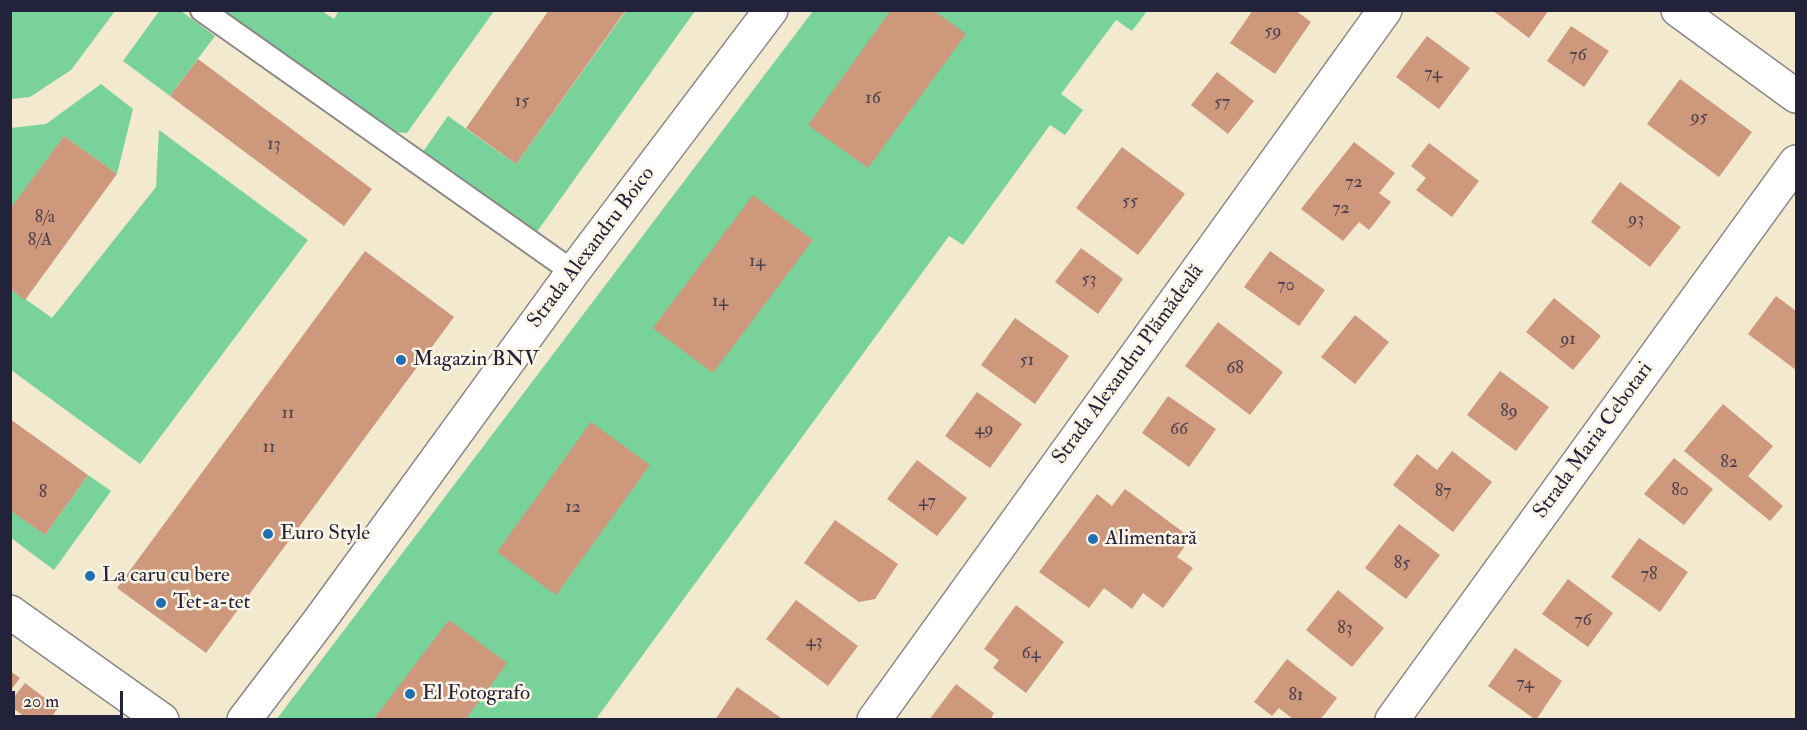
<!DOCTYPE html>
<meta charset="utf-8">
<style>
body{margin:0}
#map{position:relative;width:1807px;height:730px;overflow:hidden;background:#f2e9cf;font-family:"IM FELL Double Pica",serif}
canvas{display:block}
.frame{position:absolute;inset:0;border:12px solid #22223b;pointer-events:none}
.scale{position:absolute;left:12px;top:691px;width:111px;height:27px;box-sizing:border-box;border:3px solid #22223b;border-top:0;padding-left:8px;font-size:18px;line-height:21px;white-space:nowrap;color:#22223b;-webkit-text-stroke:4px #fcf5e5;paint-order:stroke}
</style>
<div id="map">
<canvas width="1807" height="730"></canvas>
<div class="frame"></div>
<div class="scale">20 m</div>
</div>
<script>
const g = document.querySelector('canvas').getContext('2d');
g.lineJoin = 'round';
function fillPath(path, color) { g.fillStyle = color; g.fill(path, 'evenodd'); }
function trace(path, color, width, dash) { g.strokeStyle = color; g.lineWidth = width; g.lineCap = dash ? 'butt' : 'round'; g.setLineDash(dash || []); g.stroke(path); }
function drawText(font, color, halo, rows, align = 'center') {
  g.font = font + ' "IM FELL Double Pica",serif'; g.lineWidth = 5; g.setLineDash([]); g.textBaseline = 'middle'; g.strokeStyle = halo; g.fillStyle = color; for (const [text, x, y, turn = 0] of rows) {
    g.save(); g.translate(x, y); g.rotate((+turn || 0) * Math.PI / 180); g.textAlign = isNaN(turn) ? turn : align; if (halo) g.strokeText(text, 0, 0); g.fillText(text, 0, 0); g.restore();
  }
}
fillPath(new Path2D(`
 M 160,10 L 181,11 L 215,36 L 170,96 L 123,61 Z
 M 339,10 L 494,11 L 407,133 L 393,132 L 220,11 L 322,11 L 334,19 Z
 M 10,11 L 11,10 L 115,11 L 71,70 L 30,97 L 11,99 Z
 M 626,11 L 695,11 L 536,233 L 422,153 L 448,116 L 516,164 Z
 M 813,11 L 1147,11 L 1132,31 L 1116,20 L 1061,94 L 1083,110 L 1065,135 L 1050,125 L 963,245 L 949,236 L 596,719 L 276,720 Z
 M 101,84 L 133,109 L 117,174 L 64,136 L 11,209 L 11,128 L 46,124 Z
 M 159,130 L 308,240 L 140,464 L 11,370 L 11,289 L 52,318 L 156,187 Z
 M 88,475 L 111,491 L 54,570 L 11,538 L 11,510 L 45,535 Z`), '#78d299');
fillPath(new Path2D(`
 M 549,10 L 626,10 L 516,164 L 466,128 Z
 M 891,10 L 933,10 L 966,34 L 868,168 L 808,125 Z
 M 1253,10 L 1295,10 L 1311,22 L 1275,74 L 1230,43 Z
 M 1492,10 L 1549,10 L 1529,38 Z
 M 1571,26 L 1609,51 L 1584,87 L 1547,61 Z
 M 1427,36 L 1470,68 L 1439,109 L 1396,77 Z
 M 198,59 L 372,189 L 344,226 L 170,96 Z
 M 1217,72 L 1254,101 L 1228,134 L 1191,105 Z
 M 1680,79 L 1752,132 L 1719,177 L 1647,124 Z
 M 64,136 L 117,174 L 25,300 L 10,289 L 10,209 Z
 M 1354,142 L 1395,173 L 1379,193 L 1391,202 L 1369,230 L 1359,222 L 1343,241 L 1301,209 Z
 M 1429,143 L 1479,181 L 1452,217 L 1416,190 L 1426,178 L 1411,166 Z
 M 1122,147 L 1185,194 L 1138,255 L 1076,208 Z
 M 1620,182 L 1681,227 L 1650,267 L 1591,222 Z
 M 753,195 L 813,240 L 713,373 L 653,328 Z
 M 1081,248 L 1123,279 L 1098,314 L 1055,282 Z
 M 365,251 L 454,317 L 206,653 L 117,588 Z
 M 1270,251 L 1325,290 L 1299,326 L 1244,287 Z
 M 1776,296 L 1796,311 L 1796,370 L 1748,334 Z
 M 1554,298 L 1601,336 L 1573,370 L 1526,332 Z
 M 1355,315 L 1389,342 L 1355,384 L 1321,357 Z
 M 1015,318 L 1069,356 L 1035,404 L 981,365 Z
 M 1218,322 L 1283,372 L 1250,415 L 1185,366 Z
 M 1500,371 L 1549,407 L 1516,451 L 1467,415 Z
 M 977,392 L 1022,424 L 990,468 L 945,436 Z
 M 1168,396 L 1216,429 L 1189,467 L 1142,433 Z
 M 1723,404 L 1773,446 L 1748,476 L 1783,506 L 1770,521 L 1684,451 Z
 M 10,419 L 88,475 L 45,535 L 10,510 Z
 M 591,422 L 650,465 L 556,595 L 497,552 Z
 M 1452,451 L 1492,482 L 1453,532 L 1393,485 L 1417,454 L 1437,470 Z
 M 1674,458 L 1713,489 L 1684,525 L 1644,494 Z
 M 917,460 L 967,498 L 937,536 L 887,499 Z
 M 1125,489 L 1191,538 L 1177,557 L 1193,568 L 1163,608 L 1143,593 L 1132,609 L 1104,588 L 1089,608 L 1039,572 L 1097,494 L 1112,506 Z
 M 835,520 L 898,564 L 875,599 L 859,602 L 804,563 Z
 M 1399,524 L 1440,555 L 1406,599 L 1365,568 Z
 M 1639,538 L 1688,572 L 1660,612 L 1611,577 Z
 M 1568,579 L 1613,613 L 1588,647 L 1542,614 Z
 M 1338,590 L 1384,628 L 1352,667 L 1306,630 Z
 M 796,600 L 858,646 L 828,686 L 766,639 Z
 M 1016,605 L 1064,642 L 1026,693 L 993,668 L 999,660 L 984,649 Z
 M 449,620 L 507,663 L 483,696 L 465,720 L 373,720 Z
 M 1515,648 L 1562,681 L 1536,720 L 1488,686 Z
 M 1287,659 L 1337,698 L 1320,720 L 1294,720 L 1279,708 L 1272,716 L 1254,702 Z
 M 10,671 L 20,678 L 10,691 Z
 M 25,683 L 58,708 L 49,720 L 29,720 L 10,706 L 10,702 Z
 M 956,684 L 994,713 L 990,720 L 929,720 Z
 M 737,687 L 784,720 L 715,720 Z`), '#ce987d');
const lane = new Path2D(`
 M 202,10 L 573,272`);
const street = new Path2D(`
 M 1678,10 L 1796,96
 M 10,612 L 162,720
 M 244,720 L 320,620 L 573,272 L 771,10
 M 874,720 L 1385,10
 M 1392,720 L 1796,162`);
trace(lane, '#8a8685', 26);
trace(street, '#8a8685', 36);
trace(lane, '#fff', 22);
trace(street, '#fff', 33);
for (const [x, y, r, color] of [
 [401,360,6,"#1f6fb2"],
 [268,534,6,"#1f6fb2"],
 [1093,539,6,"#1f6fb2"],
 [90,576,6,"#1f6fb2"],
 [161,603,6,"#1f6fb2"],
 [410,694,6,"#1f6fb2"]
]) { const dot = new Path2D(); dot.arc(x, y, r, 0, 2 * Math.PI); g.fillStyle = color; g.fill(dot); trace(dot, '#fcf5e5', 2); }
drawText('18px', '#4d404c', null, [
 ["59",1273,32],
 ["76",1578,56],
 ["74",1433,74],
 ["16",873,99],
 ["15",522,102],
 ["57",1222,103],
 ["95",1699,118],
 ["13",274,145],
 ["72",1354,183],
 ["55",1130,202],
 ["72",1341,209],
 ["8/a",45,218],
 ["93",1636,220],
 ["8/A",40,241],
 ["14",757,262],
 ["53",1089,280],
 ["70",1286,286],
 ["14",720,302],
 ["91",1568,340],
 ["51",1027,361],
 ["68",1235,369],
 ["89",1509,412],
 ["11",288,414],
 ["49",984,430],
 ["66",1179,430],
 ["11",269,448],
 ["82",1729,463],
 ["80",1680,491],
 ["87",1443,492],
 ["8",43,493],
 ["47",927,502],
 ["12",573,508],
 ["85",1402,564],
 ["78",1649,575],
 ["76",1583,621],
 ["83",1345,629],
 ["43",814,642],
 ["64",1031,654],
 ["74",1525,684],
 ["81",1296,696]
]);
drawText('21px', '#22223b', '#fcf5e5', [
 ["Strada Alexandru Boico",592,248,-53],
 ["Strada Alexandru Plămădeală",1129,365,-54],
 ["Strada Maria Cebotari",1594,441,-54]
]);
drawText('21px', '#22223b', '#fcf5e5', [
 ["Magazin BNV",413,360],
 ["Euro Style",280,534],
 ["Alimentară",1105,539],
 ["La caru cu bere",102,576],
 ["Tet-a-tet",173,603],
 ["El Fotografo",422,694]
], 'left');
</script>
